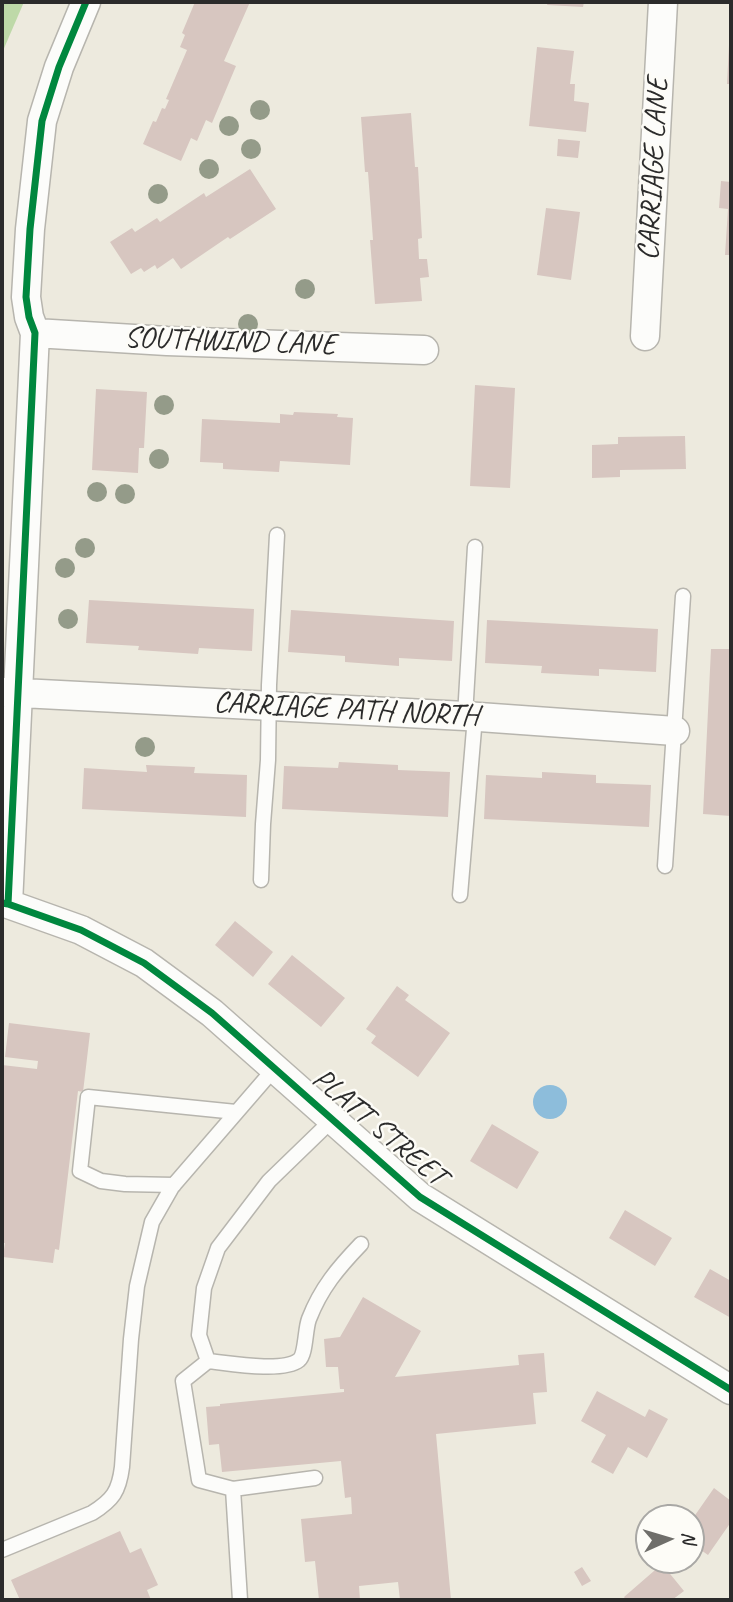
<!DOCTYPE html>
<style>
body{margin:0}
#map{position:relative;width:733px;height:1602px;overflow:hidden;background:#edeade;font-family:Caveat,sans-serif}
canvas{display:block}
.frame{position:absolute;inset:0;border:4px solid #2b2b2b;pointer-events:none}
.north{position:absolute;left:635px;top:1504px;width:70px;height:70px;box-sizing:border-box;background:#fdfcf7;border:2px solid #a9a8a5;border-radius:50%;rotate:86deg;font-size:19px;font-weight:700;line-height:28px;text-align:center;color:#2b2b2b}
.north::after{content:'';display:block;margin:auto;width:24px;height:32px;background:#6f6e6a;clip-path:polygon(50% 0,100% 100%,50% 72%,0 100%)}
</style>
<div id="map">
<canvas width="733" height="1602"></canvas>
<div class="frame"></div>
<div class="north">N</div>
</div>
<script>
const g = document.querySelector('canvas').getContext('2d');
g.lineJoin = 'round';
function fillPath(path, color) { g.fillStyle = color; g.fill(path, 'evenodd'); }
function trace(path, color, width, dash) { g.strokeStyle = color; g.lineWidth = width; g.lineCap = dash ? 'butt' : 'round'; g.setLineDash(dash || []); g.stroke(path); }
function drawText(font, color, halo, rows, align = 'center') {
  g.font = font + ' Caveat,sans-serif'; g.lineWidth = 5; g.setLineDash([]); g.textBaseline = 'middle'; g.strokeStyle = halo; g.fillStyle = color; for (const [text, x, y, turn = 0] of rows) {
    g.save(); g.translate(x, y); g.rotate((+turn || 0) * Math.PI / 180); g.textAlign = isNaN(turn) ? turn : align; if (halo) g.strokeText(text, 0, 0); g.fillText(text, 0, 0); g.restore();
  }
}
fillPath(new Path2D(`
 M 2,2 L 24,2 L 2,53 Z`), '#bed9a8');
fillPath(new Path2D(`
 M533 1102a17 17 0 1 1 34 0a17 17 0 1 1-34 0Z`), '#8dbddb');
fillPath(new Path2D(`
 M 195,2 L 250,2 L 224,61 L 236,66 L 212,123 L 206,120 L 197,141 L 191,138 L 181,161 L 143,144 L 153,121 L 156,122 L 162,108 L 165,109 L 169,100 L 166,99 L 187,50 L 180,47 L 185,35 L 182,33 Z
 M 548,2 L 584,2 L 583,7 L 547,5 Z
 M 729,45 L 731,45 L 731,84 L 727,84 Z
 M 537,47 L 574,51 L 570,84 L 575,84 L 574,101 L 589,103 L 586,132 L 529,126 Z
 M 411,113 L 415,167 L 418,167 L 422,238 L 418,239 L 419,259 L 427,259 L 429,277 L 420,278 L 422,301 L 375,304 L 370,240 L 373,240 L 368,172 L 365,172 L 361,117 Z
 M 558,139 L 580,141 L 578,158 L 557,156 Z
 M 250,169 L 276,209 L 230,239 L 228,237 L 181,269 L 173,258 L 157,269 L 155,265 L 144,272 L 141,268 L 131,274 L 110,242 L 132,228 L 135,232 L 157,218 L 160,222 L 204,193 L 206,197 Z
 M 721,181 L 731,182 L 731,255 L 725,255 L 728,209 L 719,208 Z
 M 546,208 L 580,212 L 571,280 L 537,275 Z
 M 475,385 L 515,388 L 510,488 L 470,486 Z
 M 96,389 L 147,392 L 144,448 L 139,448 L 138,473 L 92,470 Z
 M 294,412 L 338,414 L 337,417 L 353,418 L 350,465 L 280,461 L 279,472 L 223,469 L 223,463 L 200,462 L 202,419 L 280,423 L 280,414 L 293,415 Z
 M 685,436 L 686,469 L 620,470 L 620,477 L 592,478 L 592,445 L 618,444 L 618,437 Z
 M 89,600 L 254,609 L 252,651 L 199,648 L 198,654 L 138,650 L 139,646 L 86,643 Z
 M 291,610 L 454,621 L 452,661 L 399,658 L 399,666 L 345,662 L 345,656 L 288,652 Z
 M 487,620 L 658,629 L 656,672 L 599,669 L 599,676 L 541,673 L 542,666 L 485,663 Z
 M 711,649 L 731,649 L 731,816 L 703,814 Z
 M 339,762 L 398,765 L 398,770 L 450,772 L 448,817 L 282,809 L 284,766 L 338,768 Z
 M 146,765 L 195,767 L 194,773 L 247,775 L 246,817 L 82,809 L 84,768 L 147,772 Z
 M 542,772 L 596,775 L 596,783 L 651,785 L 649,827 L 484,819 L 486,775 L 542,778 Z
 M 235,921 L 273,952 L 253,977 L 215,945 Z
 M 292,955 L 345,998 L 321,1027 L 268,984 Z
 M 397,986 L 409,995 L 405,1000 L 450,1033 L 418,1077 L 371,1043 L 376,1036 L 366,1029 Z
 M 9,1023 L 90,1033 L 83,1092 L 78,1091 L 59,1250 L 55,1249 L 53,1263 L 3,1257 L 5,1243 L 2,1243 L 2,1065 L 37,1069 L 38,1061 L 5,1057 Z
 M 492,1124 L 539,1152 L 517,1189 L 470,1161 Z
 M 625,1210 L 672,1238 L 655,1266 L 609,1238 Z
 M 710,1269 L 731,1281 L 731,1318 L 694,1297 Z
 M 363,1297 L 421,1331 L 395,1377 L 519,1365 L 518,1355 L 544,1353 L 547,1392 L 533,1393 L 536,1424 L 436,1434 L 451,1600 L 400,1600 L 398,1582 L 359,1586 L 360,1600 L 319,1600 L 315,1561 L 305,1562 L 301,1519 L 352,1514 L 351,1497 L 345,1498 L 341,1461 L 222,1472 L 219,1444 L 209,1445 L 206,1407 L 220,1406 L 220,1404 L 344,1392 L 344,1389 L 340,1389 L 338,1367 L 326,1367 L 324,1339 L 340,1337 Z
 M 597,1391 L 645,1417 L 649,1409 L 668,1419 L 647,1458 L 628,1447 L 613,1474 L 591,1462 L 606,1435 L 581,1421 Z
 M 714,1488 L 731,1501 L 731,1522 L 708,1555 L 691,1543 L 691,1521 Z
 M 120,1531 L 130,1553 L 141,1548 L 158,1585 L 147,1590 L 151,1600 L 20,1600 L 11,1580 Z
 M 662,1564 L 684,1591 L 672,1600 L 626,1600 L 624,1597 Z
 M 582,1567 L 591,1581 L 582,1586 L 574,1572 Z`), '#d7c6c0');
const service = new Path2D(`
 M 465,716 L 475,547
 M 665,866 L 683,596
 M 261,880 L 263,824 L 268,760 L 269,685 L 277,535
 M 460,895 L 475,717
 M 332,1120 L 269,1181 L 218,1248 L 204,1288 L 199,1335 L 208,1361 C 228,1363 283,1373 299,1360 C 306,1354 305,1329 309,1319 C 321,1288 338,1268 361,1244
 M 174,1185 L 125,1184 L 101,1181 L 80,1171 L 88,1097 L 236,1112
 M 208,1361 L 183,1381 L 199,1480 L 233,1489 L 240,1600
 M 233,1489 L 315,1478
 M 2,1550 L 92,1513 C 113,1500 119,1491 122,1467 L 131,1339 L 137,1286 L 152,1222 L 172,1187 L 274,1069`);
const minor = new Path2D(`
 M 35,333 L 167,341 L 424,350
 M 645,336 L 663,2
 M 2,692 L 465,716 L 675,731
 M 2,903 L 8,904 L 81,930 L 144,963 L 212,1013 L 420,1197 L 731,1390
 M 8,904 L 35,333 L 29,317 L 26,297 L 30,229 L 42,121 L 59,67 L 86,2`);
trace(service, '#b7b5ae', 17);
trace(minor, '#b7b5ae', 31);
trace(service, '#fcfcfa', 14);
trace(minor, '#fcfcfa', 28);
trace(new Path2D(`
 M 2,903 L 8,904 L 81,930 L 144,963 L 212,1013 L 420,1197 L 731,1390
 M 8,904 L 35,333 L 29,317 L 26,297 L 30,229 L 42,121 L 59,67 L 86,2`), '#00873e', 7);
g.fillStyle = '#949b89';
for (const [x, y] of [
 [260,110],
 [229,126],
 [251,149],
 [209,169],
 [158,194],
 [305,289],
 [248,324],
 [164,405],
 [159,459],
 [97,492],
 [125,494],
 [85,548],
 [65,568],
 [68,619],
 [145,747]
]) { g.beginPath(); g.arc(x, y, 10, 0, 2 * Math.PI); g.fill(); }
drawText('30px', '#2b2b2b', '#fdfcf7', [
 ["CARRIAGE LANE",654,169,-87],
 ["SOUTHWIND LANE",230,342,2],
 ["CARRIAGE PATH NORTH",346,710,3],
 ["PLATT STREET",379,1128,40]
]);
</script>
